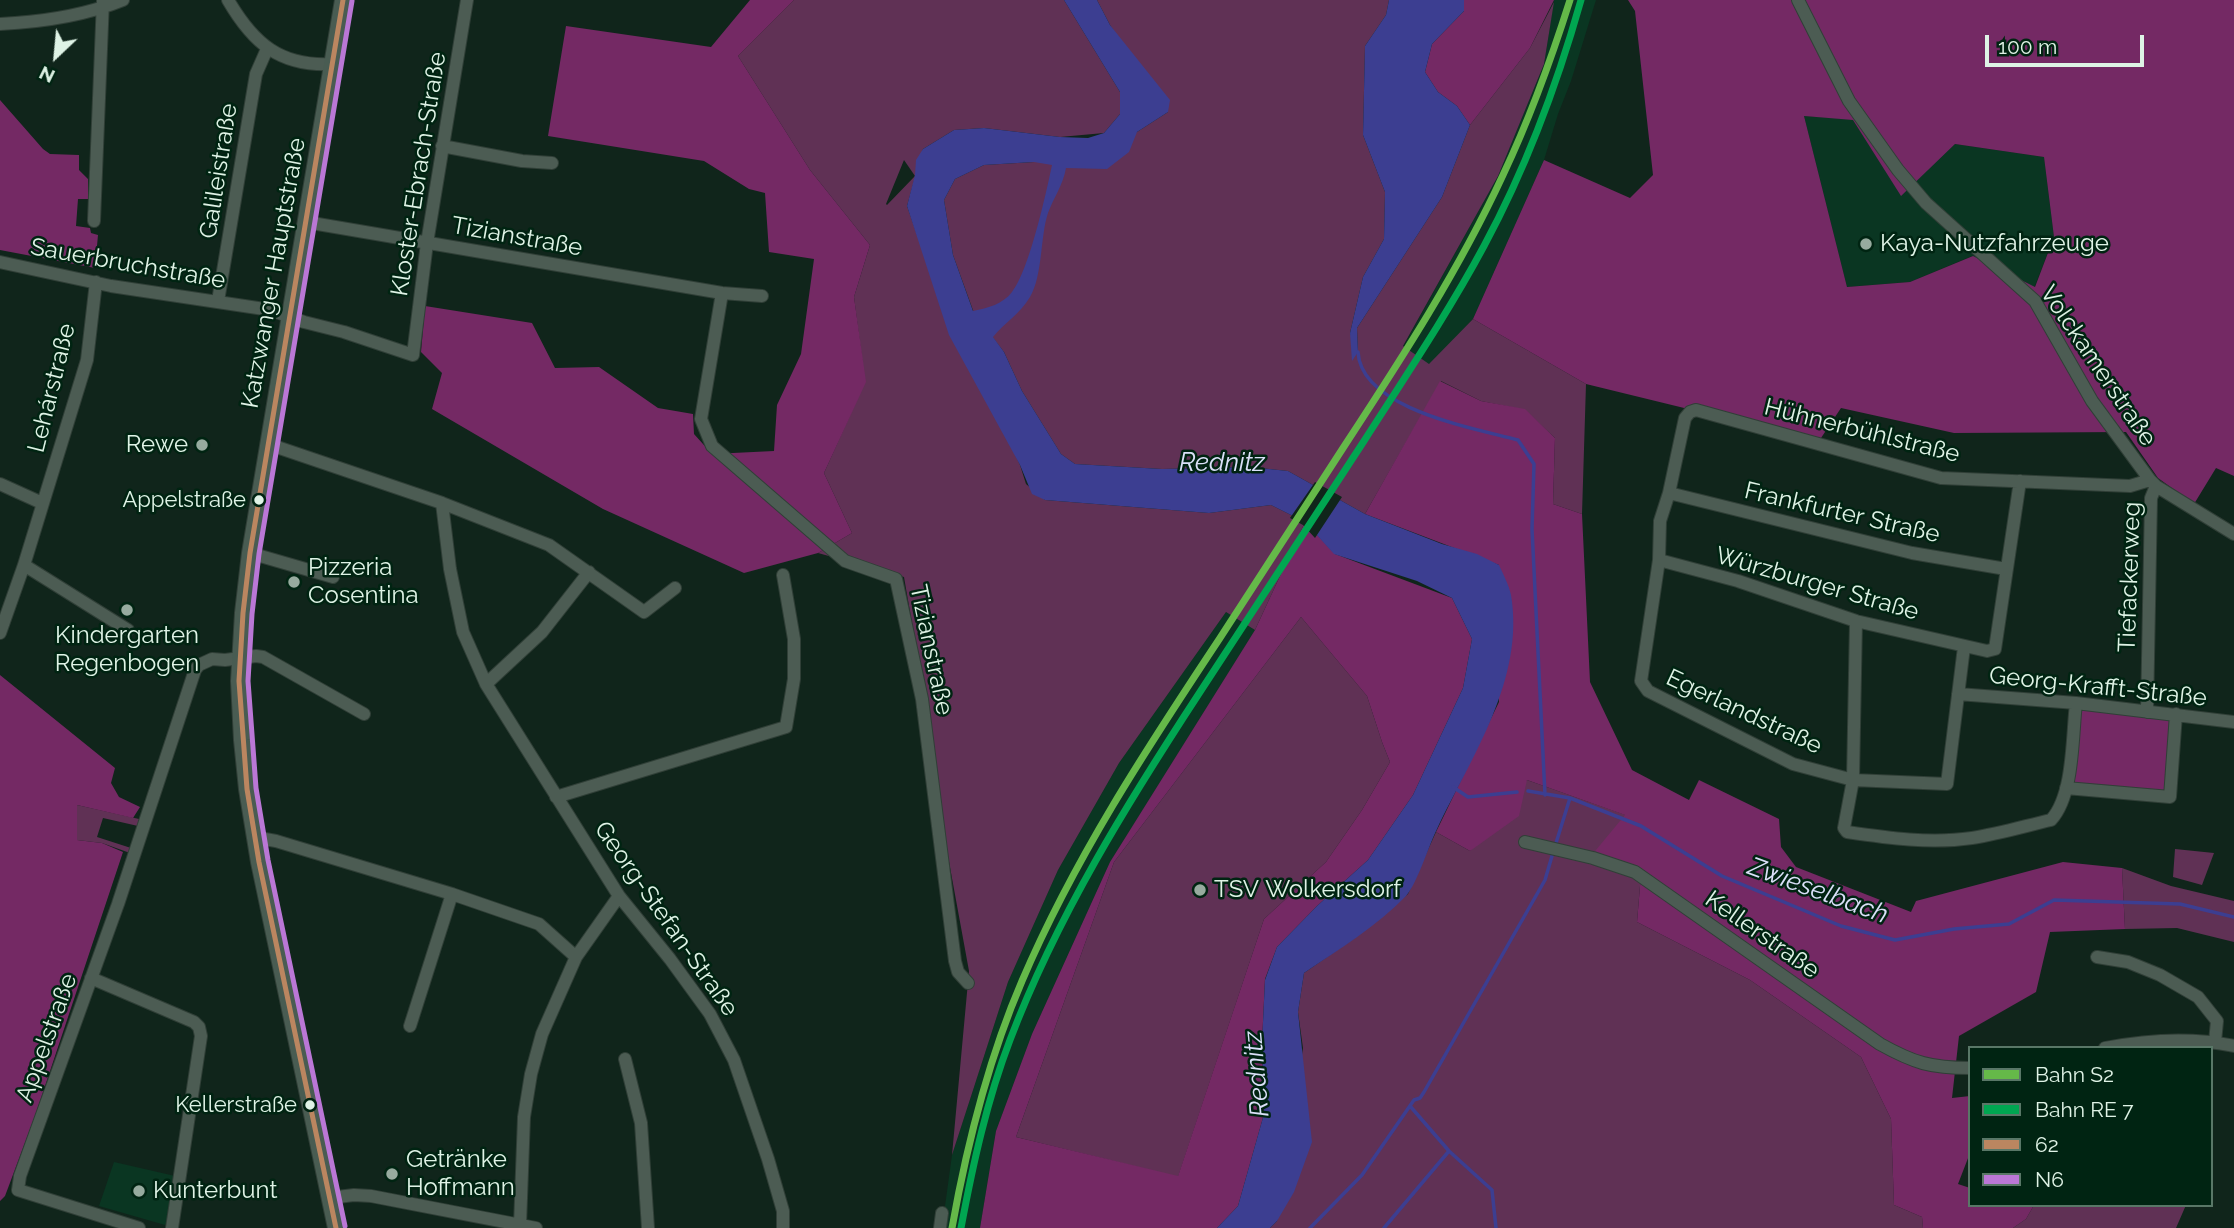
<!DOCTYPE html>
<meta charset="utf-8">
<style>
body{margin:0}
#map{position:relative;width:2234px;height:1228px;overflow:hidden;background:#10251b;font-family:Raleway,sans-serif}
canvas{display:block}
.legend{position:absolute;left:1968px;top:1046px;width:245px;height:161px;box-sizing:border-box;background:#002412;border:2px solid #597767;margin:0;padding:9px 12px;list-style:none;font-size:21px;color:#dff3e6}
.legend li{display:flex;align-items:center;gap:14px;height:35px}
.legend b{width:35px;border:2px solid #597767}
.north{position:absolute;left:21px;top:21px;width:70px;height:70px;-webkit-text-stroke:5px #002412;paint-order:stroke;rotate:206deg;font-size:19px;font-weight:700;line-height:28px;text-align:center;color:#dff3e6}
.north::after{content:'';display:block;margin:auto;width:24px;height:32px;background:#dff3e6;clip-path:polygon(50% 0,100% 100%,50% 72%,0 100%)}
.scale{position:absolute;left:1985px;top:35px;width:159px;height:32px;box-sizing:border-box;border:4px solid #dff3e6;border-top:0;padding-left:9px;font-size:21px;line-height:24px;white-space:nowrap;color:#dff3e6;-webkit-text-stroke:5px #002412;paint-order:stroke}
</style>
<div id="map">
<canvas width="2234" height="1228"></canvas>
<ul class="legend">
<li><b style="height:9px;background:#65b949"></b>Bahn S2</li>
<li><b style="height:9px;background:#00a651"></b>Bahn RE 7</li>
<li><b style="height:9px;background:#bb8660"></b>62</li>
<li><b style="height:9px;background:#ba77d6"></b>N6</li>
</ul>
<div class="north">N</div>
<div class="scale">100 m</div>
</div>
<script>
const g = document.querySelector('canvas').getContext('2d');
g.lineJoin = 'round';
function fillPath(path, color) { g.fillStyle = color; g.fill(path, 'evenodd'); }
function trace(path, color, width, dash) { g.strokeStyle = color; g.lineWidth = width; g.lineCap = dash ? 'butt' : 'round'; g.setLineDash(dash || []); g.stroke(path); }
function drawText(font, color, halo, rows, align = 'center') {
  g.font = font + ' Raleway,sans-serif'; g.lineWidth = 5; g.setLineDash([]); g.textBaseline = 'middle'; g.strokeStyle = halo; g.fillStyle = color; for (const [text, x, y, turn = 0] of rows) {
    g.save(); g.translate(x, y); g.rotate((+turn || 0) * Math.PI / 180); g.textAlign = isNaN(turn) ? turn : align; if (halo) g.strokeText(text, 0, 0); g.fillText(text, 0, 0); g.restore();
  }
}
fillPath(new Path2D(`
 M 1554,0 L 1596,0 L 1571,81 L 1558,114 L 1544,160 L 1473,319 L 1429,365 L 1403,347 L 1498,176 L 1544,64 Z
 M 1804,116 L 1853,119 L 1901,195 L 1955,144 L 2044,157 L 2054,237 L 2034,288 L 1972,256 L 1910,282 L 1847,287 Z
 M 1226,612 L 1255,630 L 1110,862 L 1032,1034 L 996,1131 L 980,1228 L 942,1228 L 952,1155 L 1008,982 L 1058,870 L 1119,763 Z
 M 114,1162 L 175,1176 L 169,1219 L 165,1225 L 99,1206 Z`), '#0a3622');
fillPath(new Path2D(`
 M 794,0 L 1064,0 L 1120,92 L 1120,114 L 1104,133 L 1060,137 L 984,128 L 954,130 L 923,149 L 907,206 L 928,266 L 1020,465 L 1026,484 L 1045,500 L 1209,513 L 1271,505 L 1305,522 L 1255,630 L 1226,612 L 1119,763 L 1058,870 L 1008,982 L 952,1155 L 969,971 L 943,829 L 925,698 L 904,577 L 818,553 L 852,533 L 824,473 L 865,382 L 854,297 L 870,245 L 810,170 L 738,56 ZM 904,160 L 915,176 L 887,205 L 886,204 Z
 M 1097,0 L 1389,0 L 1386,15 L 1365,46 L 1363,135 L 1385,192 L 1384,239 L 1363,277 L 1350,333 L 1358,352 L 1357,328 L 1442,197 L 1470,125 L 1530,48 L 1554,2 L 1544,64 L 1498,176 L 1403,346 L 1429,364 L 1473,319 L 1586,384 L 1582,514 L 1553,504 L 1555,438 L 1525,410 L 1481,401 L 1441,381 L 1365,514 L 1288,471 L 1250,467 L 1162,469 L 1075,464 L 1061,454 L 1022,391 L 1004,352 L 974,313 L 953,255 L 944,200 L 955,179 L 984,165 L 1034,162 L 1137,132 L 1168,112 L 1110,25 Z
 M 1301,617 L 1367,696 L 1382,742 L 1390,762 L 1362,810 L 1326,862 L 1264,919 L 1178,1177 L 1016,1137 L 1114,862 Z
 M 1527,780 L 1626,815 L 1641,874 L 1637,922 L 1750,980 L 1861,1057 L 1891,1119 L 1894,1205 L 1922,1217 L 1923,1228 L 1270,1228 L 1277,1221 L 1303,1048 L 1298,1012 L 1304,973 L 1356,937 L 1408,894 L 1436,832 L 1470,851 Z
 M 77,805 L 139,819 L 138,826 L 103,818 L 97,837 L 131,848 L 130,853 L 102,843 L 77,840 Z
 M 2175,849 L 2214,853 L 2202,885 L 2173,877 Z
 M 2122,868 L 2171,886 L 2234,901 L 2234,942 L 2177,928 L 2125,929 Z
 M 2034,1205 L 2186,1205 L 2176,1228 L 2013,1228 L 2026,1219 Z`), '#603155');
fillPath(new Path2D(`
 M 750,0 L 794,0 L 738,56 L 810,170 L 870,245 L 854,297 L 866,382 L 824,473 L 852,533 L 818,553 L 744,573 L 603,509 L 432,409 L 442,373 L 421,352 L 425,306 L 532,323 L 555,368 L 599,367 L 658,408 L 693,414 L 694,434 L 712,454 L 774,451 L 777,405 L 801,354 L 814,259 L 769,252 L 765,193 L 749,189 L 704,161 L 548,136 L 566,26 L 711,47 Z
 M 1464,0 L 1554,0 L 1530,48 L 1470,125 L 1457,106 L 1438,92 L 1425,72 L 1432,44 L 1464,11 Z
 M 1628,0 L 2234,0 L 2234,476 L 2216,468 L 2194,504 L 2158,478 L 2126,432 L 1954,433 L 1841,408 L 1819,441 L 1586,384 L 1473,319 L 1544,160 L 1630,198 L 1653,175 L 1635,11 ZM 1804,116 L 1853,120 L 1901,196 L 1955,144 L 2044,157 L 2054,237 L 2035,287 L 1973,256 L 1910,282 L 1847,287 Z
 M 0,100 L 43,149 L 50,154 L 79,155 L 79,170 L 88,179 L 88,199 L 78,199 L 76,226 L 90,228 L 91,233 L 98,235 L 95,268 L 0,250 Z
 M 1440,381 L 1481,401 L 1525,409 L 1555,438 L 1553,504 L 1582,514 L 1590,682 L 1632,770 L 1689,800 L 1699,780 L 1779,819 L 1781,847 L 1796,867 L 1911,912 L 1916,901 L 2063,862 L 2122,868 L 2125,929 L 2050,932 L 2036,992 L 1959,1036 L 1952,1098 L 1970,1096 L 1970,1153 L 1958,1184 L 1970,1188 L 1970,1205 L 2034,1205 L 2026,1219 L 2013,1228 L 1923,1228 L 1922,1217 L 1894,1205 L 1891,1119 L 1861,1057 L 1750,980 L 1637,922 L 1641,874 L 1591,856 L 1625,815 L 1527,780 L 1519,816 L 1470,851 L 1436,832 L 1499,702 L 1499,565 L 1365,514 Z
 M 1305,522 L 1335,554 L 1452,598 L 1472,639 L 1463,688 L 1413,795 L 1368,860 L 1317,906 L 1277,947 L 1265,979 L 1262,1043 L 1264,1114 L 1238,1206 L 1217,1228 L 980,1228 L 996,1131 L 1032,1034 L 1110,862 L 1255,630 ZM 1301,617 L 1367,696 L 1382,742 L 1390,762 L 1362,810 L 1326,862 L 1264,919 L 1178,1176 L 1016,1137 L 1114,862 Z
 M 0,675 L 115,768 L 111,783 L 119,797 L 140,807 L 133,818 L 77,805 L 77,840 L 102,843 L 123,852 L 35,1116 L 5,1196 L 0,1201 Z
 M 2080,707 L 2173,718 L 2165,794 L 2072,787 Z`), '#742964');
fillPath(new Path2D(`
 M 1064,0 L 1097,0 L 1110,25 L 1170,100 L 1168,112 L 1137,132 L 1129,152 L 1107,169 L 1066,168 C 1063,185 1054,197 1048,213 C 1040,237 1043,275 1030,297 C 1020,314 1004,323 993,337 L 1004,352 L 1022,391 L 1061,454 L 1075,464 L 1162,469 L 1250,467 L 1288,471 L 1365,514 L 1442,544 L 1477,554 L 1499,565 C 1503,574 1509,585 1511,595 C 1525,679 1472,756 1437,829 C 1429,845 1417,884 1406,896 C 1377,926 1338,950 1304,973 L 1298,1012 L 1312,1142 L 1294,1192 L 1277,1221 L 1270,1228 L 1217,1228 L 1238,1206 L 1264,1114 L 1262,1043 L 1265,980 L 1277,947 L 1317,906 L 1368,860 L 1413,795 L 1463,688 L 1472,639 L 1452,598 L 1417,581 L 1334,554 L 1305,522 L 1271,505 L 1209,513 L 1045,500 L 1032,494 L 1020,465 L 949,335 L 907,206 L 915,175 L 916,160 L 923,149 L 954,130 L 984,128 L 1060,137 L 1088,138 L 1104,133 L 1120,114 L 1120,92 ZM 1034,162 L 1052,165 C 1046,194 1029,271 1012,292 C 1003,304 988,308 973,311 L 953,255 L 944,200 L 955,179 L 984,165 Z
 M 1389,0 L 1464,0 L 1464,11 L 1432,44 L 1425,72 L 1438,92 L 1457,106 L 1470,125 L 1442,197 L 1357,328 L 1358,352 L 1352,361 L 1350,333 L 1363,277 L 1384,239 L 1385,192 L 1363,135 L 1365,46 L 1386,15 Z`), '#3c3e91');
fillPath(new Path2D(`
 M 1315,482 L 1342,497 L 1315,538 L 1303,525 L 1290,518 Z`), '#10251b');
trace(new Path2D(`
 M 1358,352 C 1361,409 1474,428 1518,440 L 1534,464 L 1532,529 L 1545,795
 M 1453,787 L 1468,797 L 1517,792
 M 1528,791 L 1570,798 L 1641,826 L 1722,876 L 1841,926 L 1895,940 L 1954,929 L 2009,924 L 2054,900 L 2180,904 L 2234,917
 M 1556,843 L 1570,798
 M 1410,1106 L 1449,1151 L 1492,1190 L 1496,1228
 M 1310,1228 L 1362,1175 L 1414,1100 L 1420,1098 L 1424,1092 L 1545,880 L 1552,856
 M 1384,1228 L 1449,1151`), '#3c3e91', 3.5);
const minor = new Path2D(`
 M 228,0 C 253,43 280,67 333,64
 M 1798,0 L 1849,101 L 1898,170 L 1926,203 L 2035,301 L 2092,401 L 2150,480 L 2156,486 L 2234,534
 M 0,24 C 42,22 84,16 123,0
 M 442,146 L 522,161 L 552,163
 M 94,221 L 103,0
 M 306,222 L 722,293 L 762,296
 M 0,262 L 111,286 L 271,310 L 304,322 L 344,332 L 413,355 L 427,243 L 467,0
 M 722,293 L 701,419 L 712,446 L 845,561 L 896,579 L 922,699 L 955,961 L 958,972 L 968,983
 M 218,301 L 256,74 L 267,49
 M 268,444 L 442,503 L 450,569 L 463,632 L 486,684 L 619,896 L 670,959 L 710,1014 L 734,1060 L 768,1159 L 783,1211 L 783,1228
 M 0,484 L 42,503
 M 1669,493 L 1912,553 L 2006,569
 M 442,503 L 549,545 L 644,612 L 675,588
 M 250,553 L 333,577
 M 1659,560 L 1738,581 L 1856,621 L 1987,651 L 1995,649 L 2020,481
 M 24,565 L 128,630
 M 1856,621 L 1853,780 L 1844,828 L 1847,832 C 1888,838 1930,844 1972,838 C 1998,834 2025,826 2051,820 C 2074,795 2072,737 2076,703
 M 0,633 L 24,565 L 87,360 L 96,282
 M 1964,647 L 1947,784 L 1853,780 L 1793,764 L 1648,691 L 1641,681 L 1659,560 L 1660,521 L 1669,493 L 1685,418 L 1690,412 L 1696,410 L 1941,478 L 2130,486 L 2150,480
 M 486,684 L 542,632 L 589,572
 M 1958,694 L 2076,703 L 2234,722
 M 2147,712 L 2151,498 L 2156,486
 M 2066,788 L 2170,797 L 2176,714
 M 556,797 L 786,727 L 794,679 L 794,639 L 783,575
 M 254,837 L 276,841 L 452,894 L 539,924 L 576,957
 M 1525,842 L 1593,858 L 1635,872 L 1880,1044 C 1914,1063 1931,1068 1970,1068
 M 2097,957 L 2128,962 L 2160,975 L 2198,997 L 2217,1021 L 2215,1042
 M 91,978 L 194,1022 L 199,1027 L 201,1036 L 172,1228
 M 410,1026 L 452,894
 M 2105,1048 C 2146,1040 2192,1037 2234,1046
 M 625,1059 L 641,1123 L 648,1228
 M 329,1198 L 354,1195 L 371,1196 L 536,1228
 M 520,1225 L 524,1117 L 531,1074 L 542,1034 L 576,957 L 619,896
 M 139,1228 L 18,1190 L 20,1176 L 118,904 L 195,670 L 199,665 L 212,659 L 225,660 L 256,656 L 263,657 L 364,714
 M 940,1228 L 942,1213`);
const major = new Path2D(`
 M 336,1228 L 259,862 L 247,789 L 242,740 L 239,681 L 243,613 L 250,553 L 343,0`);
trace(minor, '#303f37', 14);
trace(major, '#303f37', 18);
trace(minor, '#4c5c53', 12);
trace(major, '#495c52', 16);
trace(new Path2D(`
 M 336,1228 L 259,862 L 247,789 L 239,681 L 243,613 L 250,553 L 343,0`), '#bb8660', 5);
trace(new Path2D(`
 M 345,1226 L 268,860 L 256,788 L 248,681 L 252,614 L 259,554 L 352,1`), '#ba77d6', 5);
trace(new Path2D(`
 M 952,1228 C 967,1144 988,1060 1022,981 C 1074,859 1147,748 1220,638 C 1262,574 1303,509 1345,445 C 1402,358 1459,270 1503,175 C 1530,118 1551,60 1570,0`), '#65b949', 7);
trace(new Path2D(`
 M 961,1228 C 973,1164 987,1100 1010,1040 C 1057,916 1128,802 1200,692 C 1254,608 1310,525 1364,441 C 1405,377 1448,313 1484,246 C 1526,168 1557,85 1581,0`), '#00a651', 7);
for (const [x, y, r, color] of [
 [1866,244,7,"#97ab9f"],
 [202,445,7,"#97ab9f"],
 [259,500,6,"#dff3e6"],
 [294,582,7,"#97ab9f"],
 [127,610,7,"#97ab9f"],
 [1200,890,7,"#97ab9f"],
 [310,1105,6,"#dff3e6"],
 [392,1174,7,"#97ab9f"],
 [139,1191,7,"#97ab9f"]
]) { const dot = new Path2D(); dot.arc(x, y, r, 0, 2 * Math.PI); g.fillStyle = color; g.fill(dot); trace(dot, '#002412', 2.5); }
drawText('22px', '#dff3e6', '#002412', [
 ["Appelstraße",246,500],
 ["Kellerstraße",297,1105]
], 'right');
drawText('24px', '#dff3e6', '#002412', [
 ["Galileistraße",219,171,-81],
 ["Kloster-Ebrach-Straße",419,174,-81],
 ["Tizianstraße",517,237,10],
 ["Sauerbruchstraße",128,264,10],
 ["Katzwanger Hauptstraße",274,273,-80],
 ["Volckamerstraße",2098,366,56],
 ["Lehárstraße",52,388,-76],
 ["Hühnerbühlstraße",1862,431,14],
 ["Frankfurter Straße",1842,513,13],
 ["Tiefackerweg",2130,577,-88],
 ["Würzburger Straße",1817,584,16],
 ["Tizianstraße",931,650,78],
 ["Georg-Krafft-Straße",2098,687,6],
 ["Egerlandstraße",1744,712,25],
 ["Georg-Stefan-Straße",666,919,55],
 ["Kellerstraße",1762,935,35],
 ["Appelstraße",47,1038,-70]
]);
drawText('24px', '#dff3e6', '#002412', [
 ["Kaya-Nutzfahrzeuge",1880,244],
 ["Rewe",188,445,"right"],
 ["Pizzeria",308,568],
 ["Cosentina",308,596],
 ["Kindergarten",127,636,"center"],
 ["Regenbogen",127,664,"center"],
 ["TSV Wolkersdorf",1214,890],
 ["Getränke",406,1160],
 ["Hoffmann",406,1188],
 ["Kunterbunt",153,1191]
], 'left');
drawText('italic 26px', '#dbe0f9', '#002412', [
 ["Rednitz",1222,463],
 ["Zwieselbach",1818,891,20],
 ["Rednitz",1257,1074,-95]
]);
</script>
